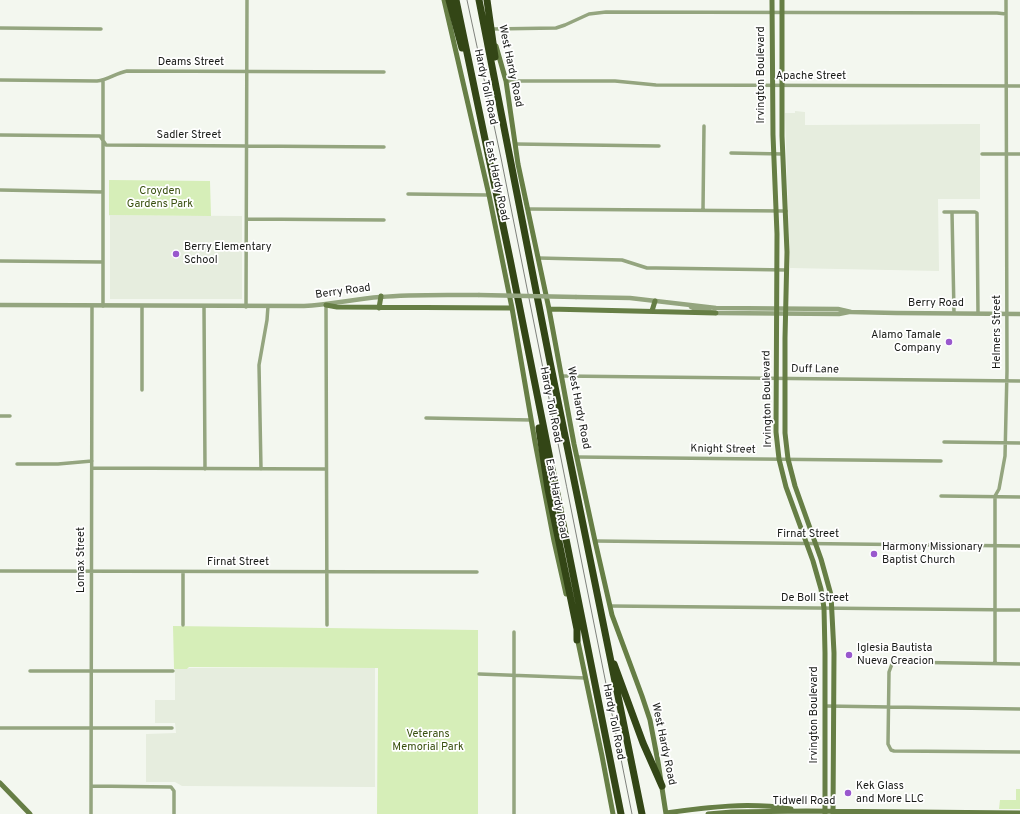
<!DOCTYPE html>
<style>
body{margin:0}
canvas{display:block;background:#f3f7ef}
</style>
<canvas width="1020" height="814"></canvas>
<script>
const g = document.querySelector('canvas').getContext('2d');
g.lineJoin = 'round';
function fillPath(path, color) { g.fillStyle = color; g.fill(path, 'evenodd'); }
function trace(path, color, width, dash) { g.strokeStyle = color; g.lineWidth = width; g.lineCap = dash ? 'butt' : 'round'; g.setLineDash(dash || []); g.stroke(path); }
function drawText(font, color, halo, rows, align = 'center') {
  g.font = font + ' Overpass,sans-serif'; g.lineWidth = 3.5; g.setLineDash([]); g.textBaseline = 'middle'; g.strokeStyle = halo; g.fillStyle = color; for (const [text, x, y, turn = 0] of rows) {
    g.save(); g.translate(x, y); g.rotate((+turn || 0) * Math.PI / 180); g.textAlign = isNaN(turn) ? turn : align; if (halo) g.strokeText(text, 0, 0); g.fillText(text, 0, 0); g.restore();
  }
}
fillPath(new Path2D(`
 M 795,111 L 805,112 L 805,125 L 980,124 L 980,199 L 938,199 L 939,271 L 790,268 L 785,113 L 795,113 Z
 M 109,215 L 242,216 L 242,299 L 110,299 L 110,216 Z
 M 189,668 L 375,668 L 375,787 L 182,786 L 175,782 L 146,782 L 146,734 L 176,733 L 175,723 L 155,723 L 155,700 L 175,700 L 175,669 L 187,669 Z`), '#e6edde');
fillPath(new Path2D(`
 M 109,180 L 210,181 L 211,216 L 109,215 Z
 M 173,626 L 478,630 L 478,814 L 377,814 L 378,668 L 189,667 L 187,669 L 174,669 Z
 M 1016,789 L 1020,789 L 1020,809 L 999,809 L 1000,800 L 1016,800 Z`), '#d6eeb8');
trace(new Path2D(`
 M 0,28 L 101,29
 M 492,29 L 556,28 L 565,25 L 589,14 L 606,12 L 997,13 L 1006,14
 M 0,80 L 97,81 C 108,80 116,73 127,71 L 384,72
 M 103,80 L 103,306
 M 506,81 L 615,81 L 656,85 L 1020,86
 M 0,135 L 100,136 L 106,145 L 384,147
 M 515,144 L 659,146
 M 731,153 L 783,154
 M 982,154 L 1020,154
 M 0,190 L 103,192
 M 408,194 L 489,195
 M 528,209 L 786,211
 M 703,210 L 704,126
 M 944,212 L 975,212 L 977,213 L 978,313
 M 952,212 L 954,313
 M 247,219 L 384,220
 M 538,258 L 622,260 L 647,268 L 656,268 L 787,270
 M 0,261 L 103,262
 M 326,305 L 327,625
 M 142,306 L 142,390
 M 204,306 L 205,469
 M 246,307 L 247,0
 M 562,376 L 1020,381
 M 0,416 L 10,416
 M 426,418 L 531,420
 M 944,442 L 1020,443
 M 577,457 L 941,461
 M 17,464 L 58,464 L 92,461
 M 92,468 L 326,469
 M 261,469 L 259,365 L 267,320 L 268,306
 M 941,496 L 1020,497
 M 595,541 L 1020,546
 M 0,571 L 477,572
 M 183,572 L 183,625
 M 610,606 L 1020,610
 M 995,663 L 995,496 L 999,489 L 1005,456 L 1007,371 L 1006,0
 M 1020,664 L 897,662 L 892,664 L 889,672 L 888,744 L 891,750 L 894,751 L 1020,752
 M 30,671 L 173,671
 M 479,674 L 586,678
 M 825,706 L 1020,709
 M 0,728 L 172,728
 M 91,786 L 171,787 L 174,791 L 174,814
 M 91,814 L 92,306
 M 514,814 L 514,632`), '#94a57f', 3.5);
trace(new Path2D(`
 M 576,297 L 630,298 L 716,308 L 838,309 L 851,312 L 896,313 L 1020,314
 M 0,305 L 304,306 C 330,305 354,299 380,297 C 413,294 446,295 479,295
 M 691,307 L 698,310 L 716,313 L 839,314 L 849,312`), '#94a57f', 4.5);
trace(new Path2D(`
 M 444,0 L 489,195 L 512,308 L 535,442 L 554,541 L 566,594
 M 772,0 L 773,135 L 777,234 L 776,432 L 779,459 L 786,487 L 813,561 L 821,589 L 824,608 L 825,653 L 825,814
 M 782,0 L 782,136 L 787,252 L 785,338 L 785,433 L 788,459 L 795,486 L 821,559 L 831,595 L 834,653 L 833,814
 M 496,46 L 506,81 L 518,164 L 549,309 L 574,444 L 595,541 L 612,615 L 642,696 L 650,720 L 658,762 L 666,814
 M 326,305 L 337,307 L 512,308
 M 379,308 L 381,296
 M 549,309 L 716,313
 M 652,311 L 655,301
 M 577,637 L 602,756 L 613,814
 M 0,783 L 30,814
 M 666,813 C 708,807 749,802 791,809
 M 708,814 L 732,812 L 806,811 L 1020,813`), '#667e45', 5);
trace(new Path2D(`
 M 449,0 L 462,48
 M 456,0 L 510,259 L 621,814
 M 479,0 L 550,362 L 642,814
 M 487,0 L 495,57
 M 539,428 L 548,489 L 577,629 L 577,640
 M 614,664 L 643,743 L 662,786`), '#334616', 7);
trace(new Path2D(`
 M 467,0 L 501,158 L 632,814`), '#7f827c', 1);
trace(new Path2D(`
 M 479,295 L 576,297`), '#94a57f', 4.5);
for (const [x, y, r, color] of [
 [176,254,4,"#9958cd"],
 [949,342,4,"#9958cd"],
 [874,554,4,"#9958cd"],
 [849,655,4,"#9958cd"],
 [848,793,4,"#9958cd"]
]) { const dot = new Path2D(); dot.arc(x, y, r, 0, 2 * Math.PI); g.fillStyle = color; g.fill(dot); trace(dot, '#fff', 1.5); }
drawText('11px', '#181a17', '#fff', [
 ["Deams Street",191,63],
 ["West Hardy Road",510,66,78],
 ["Irvington Boulevard",762,75,-90],
 ["Apache Street",811,77],
 ["Hardy Toll Road",485,87,78],
 ["Sadler Street",189,136],
 ["East Hardy Road",496,181,78],
 ["Berry Road",343,292,-8],
 ["Berry Road",936,304],
 ["Helmers Street",998,332,-90],
 ["Duff Lane",815,370,1],
 ["Irvington Boulevard",768,399,-91],
 ["Hardy Toll Road",550,405,79],
 ["West Hardy Road",578,408,79],
 ["Knight Street",723,450,1],
 ["East Hardy Road",556,499,79],
 ["Firnat Street",808,535],
 ["Lomax Street",82,560,-90],
 ["Firnat Street",238,563],
 ["De Boll Street",815,599],
 ["Irvington Boulevard",815,715,-90],
 ["Hardy Toll Road",613,722,79],
 ["West Hardy Road",663,744,78],
 ["Tidwell Road",804,802]
]);
drawText('11px', '#39500f', '#fff', [
 ["Croyden",160,192],
 ["Gardens Park",160,205],
 ["Veterans",428,735],
 ["Memorial Park",428,748]
]);
drawText('11px', '#181a17', '#fff', [
 ["Berry Elementary",184,248],
 ["School",184,261],
 ["Alamo Tamale",941,336,"right"],
 ["Company",941,349,"right"],
 ["Harmony Missionary",882,548],
 ["Baptist Church",882,561],
 ["Iglesia Bautista",857,649],
 ["Nueva Creacion",857,662],
 ["Kek Glass",856,787],
 ["and More LLC",856,800]
], 'left');
</script>
